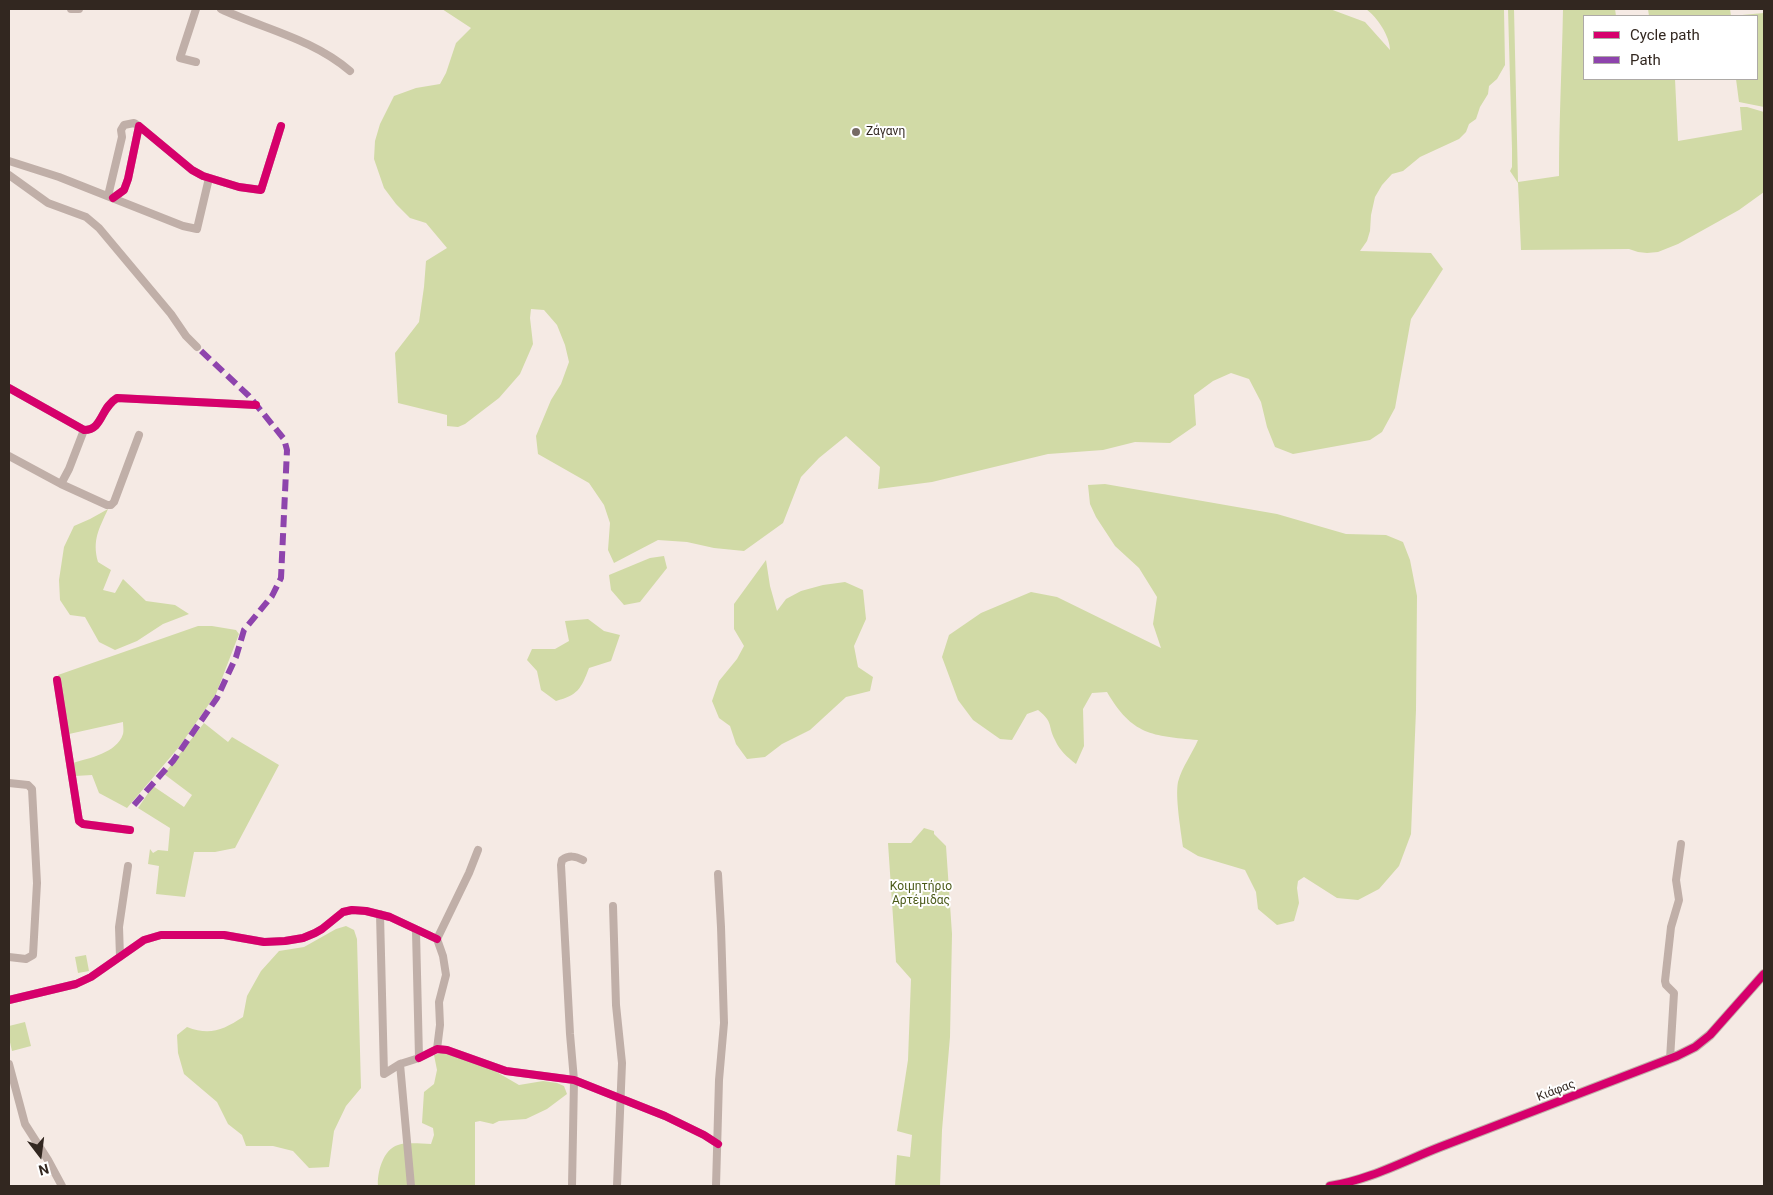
<!DOCTYPE html>
<meta charset="utf-8">
<style>
body{margin:0}
#map{position:relative;width:1773px;height:1195px;overflow:hidden;background:#f5eae4;font-family:Roboto,sans-serif}
canvas{display:block}
.frame{position:absolute;inset:0;border:10px solid #322720;pointer-events:none}
.legend{position:absolute;left:1583px;top:15px;width:175px;height:65px;box-sizing:border-box;background:#fff;border:1px solid #ada9a6;margin:0;padding:6px 9px;list-style:none;font-size:15px;color:#322720}
.legend li{display:flex;align-items:center;gap:10px;height:25px}
.legend b{width:25px;border:1px solid #ada9a6}
.north{position:absolute;left:15px;top:1130px;width:50px;height:50px;-webkit-text-stroke:4px #fff;paint-order:stroke;rotate:165deg;font-size:14px;font-weight:700;line-height:20px;text-align:center;color:#322720}
.north::after{content:'';display:block;margin:auto;width:18px;height:22px;background:#322720;clip-path:polygon(50% 0,100% 100%,50% 72%,0 100%)}
</style>
<div id="map">
<canvas width="1773" height="1195"></canvas>
<div class="frame"></div>
<ul class="legend">
<li><b style="height:6px;background:#d6006c"></b>Cycle path</li>
<li><b style="height:6px;background:#8e44ad"></b>Path</li>
</ul>
<div class="north">N</div>
</div>
<script>
const g = document.querySelector('canvas').getContext('2d');
g.lineJoin = 'round';
function fillPath(path, color) { g.fillStyle = color; g.fill(path, 'evenodd'); }
function trace(path, color, width, dash) { g.strokeStyle = color; g.lineWidth = width; g.lineCap = dash ? 'butt' : 'round'; g.setLineDash(dash || []); g.stroke(path); }
function drawText(font, color, halo, rows, align = 'center') {
  g.font = font + ' Roboto,sans-serif'; g.lineWidth = 4; g.setLineDash([]); g.textBaseline = 'middle'; g.strokeStyle = halo; g.fillStyle = color; for (const [text, x, y, turn = 0] of rows) {
    g.save(); g.translate(x, y); g.rotate((+turn || 0) * Math.PI / 180); g.textAlign = isNaN(turn) ? turn : align; if (halo) g.strokeText(text, 0, 0); g.fillText(text, 0, 0); g.restore();
  }
}
fillPath(new Path2D(`
 M 442,9 L 1330,9 L 1365,22 L 1390,50 C 1390,36 1377,17 1366,9 L 1504,9 L 1505,65 L 1497,79 L 1489,86 L 1488,94 L 1480,107 L 1476,119 L 1469,124 L 1466,132 L 1459,139 L 1420,157 L 1403,171 L 1392,174 L 1382,185 L 1375,197 L 1371,215 L 1370,231 L 1367,241 L 1360,251 L 1431,253 L 1443,269 L 1411,319 L 1395,408 L 1382,432 L 1370,440 L 1293,454 L 1275,447 L 1267,427 L 1261,402 L 1249,379 L 1231,373 L 1213,381 L 1194,395 L 1196,425 L 1170,443 L 1135,442 L 1103,450 L 1048,454 L 932,482 L 878,489 L 880,467 L 846,436 L 819,458 L 801,477 L 783,523 L 744,551 L 714,548 L 687,542 L 658,540 L 614,563 L 608,550 L 610,523 L 604,505 L 589,483 L 538,454 L 536,436 L 551,400 L 561,384 L 569,362 L 565,345 L 557,325 L 544,310 L 531,309 L 530,318 L 533,344 L 520,374 L 499,398 L 465,424 L 458,427 L 447,426 L 447,415 L 398,403 L 395,353 L 419,322 L 424,287 L 426,261 L 447,248 L 426,223 L 410,218 L 396,204 L 384,188 L 374,159 L 375,141 L 380,124 L 394,96 L 416,88 L 440,84 L 446,73 L 456,43 L 471,28 Z
 M 1508,9 L 1514,9 L 1518,182 L 1559,176 C 1559,120 1562,64 1563,9 L 1615,9 L 1616,16 L 1584,16 L 1584,79 L 1675,79 L 1678,141 L 1742,130 L 1740,107 L 1747,107 L 1764,112 L 1764,192 L 1739,210 L 1678,244 L 1658,252 L 1647,253 L 1638,252 L 1629,249 L 1521,250 L 1518,183 L 1510,171 L 1512,167 L 1512,149 Z
 M 1648,9 L 1730,9 L 1731,16 L 1764,13 L 1764,107 L 1739,102 L 1736,79 L 1757,79 L 1757,16 L 1649,16 Z
 M 1105,484 L 1277,514 L 1346,534 L 1386,535 L 1403,542 L 1410,560 L 1417,596 L 1416,710 L 1411,834 L 1399,866 L 1379,889 L 1358,900 L 1337,898 L 1304,877 L 1298,881 L 1297,888 L 1299,903 L 1294,921 L 1277,925 L 1258,909 L 1256,892 L 1245,870 L 1198,856 L 1183,847 C 1181,831 1175,797 1178,782 C 1182,767 1192,754 1198,740 C 1152,736 1132,735 1107,692 L 1092,693 L 1083,709 L 1084,746 L 1076,764 C 1067,757 1060,751 1055,740 C 1047,724 1054,723 1038,710 L 1027,714 L 1012,740 L 1000,739 L 973,720 L 958,700 L 942,657 L 949,635 L 981,613 L 1031,592 L 1057,597 L 1161,648 L 1153,624 L 1157,597 L 1139,568 L 1115,546 L 1096,517 L 1090,504 L 1088,485 Z
 M 108,509 C 99,529 92,540 98,562 L 111,570 L 103,590 L 115,593 L 123,579 L 146,601 L 175,605 L 189,614 L 163,624 L 137,641 L 115,650 L 99,642 L 85,617 L 70,615 L 60,600 L 59,580 L 64,547 L 74,526 L 90,519 Z
 M 664,556 L 667,568 L 640,602 L 624,605 L 611,590 L 609,575 L 650,558 Z
 M 766,560 L 770,586 L 777,611 L 786,599 L 801,591 L 823,585 L 845,582 L 863,590 L 866,619 L 854,646 L 858,667 L 873,677 L 870,691 L 846,697 L 810,730 L 782,744 L 765,757 L 747,759 L 736,744 L 730,726 L 719,718 L 712,701 L 719,681 L 737,659 L 744,646 L 734,629 L 734,604 Z
 M 588,619 L 604,631 L 620,635 L 611,661 L 589,668 C 581,689 578,695 556,701 L 541,690 L 537,671 L 527,660 L 532,649 L 555,649 L 569,641 L 565,621 Z
 M 198,626 L 212,626 L 236,630 L 239,634 L 216,694 L 179,747 L 127,808 L 99,793 L 92,775 L 75,776 L 73,763 C 89,758 117,753 123,734 C 124,731 123,725 123,722 L 69,734 L 58,675 Z
 M 204,723 L 228,742 L 232,737 L 279,765 L 235,848 L 215,852 L 194,852 L 185,897 L 156,894 L 159,866 L 148,864 L 150,849 L 153,853 L 158,850 L 168,851 L 170,828 L 138,808 L 153,786 L 184,807 L 192,795 L 164,774 Z
 M 924,828 L 934,831 L 934,834 L 946,846 L 952,934 L 950,1037 L 942,1130 L 940,1186 L 895,1186 L 897,1155 L 910,1157 L 912,1135 L 897,1131 L 908,1060 L 911,979 L 896,962 L 888,843 L 911,843 Z
 M 346,926 L 354,930 L 357,939 L 361,1088 L 346,1106 L 334,1131 L 329,1167 L 309,1168 L 293,1151 L 273,1146 L 246,1146 L 242,1135 L 228,1124 L 217,1102 L 184,1074 L 178,1053 L 177,1035 L 187,1027 C 210,1036 223,1030 243,1017 L 247,996 L 261,971 L 279,951 L 304,947 L 336,929 Z
 M 86,955 L 89,971 L 78,973 L 75,957 Z
 M 25,1022 L 31,1046 L 12,1051 L 9,1038 L 9,1026 Z
 M 441,1053 L 459,1056 L 488,1067 L 519,1085 L 543,1081 L 557,1083 L 564,1086 L 567,1094 L 547,1109 L 526,1119 L 499,1121 L 493,1124 L 480,1121 L 475,1122 L 475,1186 L 378,1186 C 377,1173 383,1149 398,1145 C 408,1142 421,1144 431,1144 L 434,1135 L 433,1128 L 422,1123 L 424,1092 L 434,1084 L 437,1070 L 434,1055 Z`), '#d1daa6');
trace(new Path2D(`
 M 71,9 L 79,9
 M 221,9 C 264,29 313,39 350,71
 M 196,62 L 180,58 L 196,9
 M 9,161 L 59,177 L 183,226 L 197,229 L 209,178
 M 9,175 L 48,203 L 86,217 L 99,228 L 171,314 L 186,336 L 197,347
 M 108,196 L 122,137 L 121,130 L 124,125 L 134,123 L 139,126
 M 113,198 L 124,190 L 128,179 L 139,126 L 192,170 L 203,176 L 239,187 L 261,190 L 281,126
 M 9,388 L 84,430 C 103,430 100,408 117,398 L 256,405
 M 9,456 L 61,484 L 107,505 L 111,505 L 114,502 L 139,435
 M 61,484 L 69,469 L 84,430
 M 57,680 L 79,821 L 83,824 L 130,830
 M 9,783 L 28,785 L 32,789 L 37,883 L 33,955 L 26,959 L 9,957
 M 613,906 L 616,1005 L 622,1063 L 617,1186
 M 380,914 L 384,1074 L 400,1064 L 411,1186
 M 120,957 L 119,927 L 128,866
 M 9,1000 L 76,984 L 91,977 L 144,940 L 161,935 L 224,935 L 264,942 L 285,941 L 303,938 L 315,933 L 322,929 L 343,912 L 352,910 L 366,911 L 390,917 L 437,939
 M 437,1049 L 440,1025 L 439,1002 L 446,975 L 443,956 L 437,939 L 469,873 L 478,850
 M 419,1058 L 437,1049 L 447,1050 L 506,1071 L 574,1080 L 665,1116 L 704,1135 L 718,1144
 M 1670,1059 L 1674,993 L 1666,985 L 1665,981 L 1671,927 L 1679,900 L 1676,880 L 1681,844
 M 9,1064 L 25,1124 L 48,1160 L 62,1186
 M 400,1064 L 419,1058 L 416,931
 M 572,1186 L 574,1080 L 570,1034 L 561,865 L 562,860 C 569,855 575,856 583,860
 M 716,1186 L 719,1080 L 724,1023 L 721,927 L 718,874`), '#c0afa8', 8);
trace(new Path2D(`
 M 1330,1186 C 1369,1180 1404,1161 1440,1147 C 1520,1117 1598,1086 1677,1056 L 1695,1047 L 1710,1035 L 1764,974`), '#c0afa8', 10);
trace(new Path2D(`
 M 134,805 L 173,761 L 217,698 L 236,657 L 244,630 L 272,596 L 281,578 L 287,450 L 284,439 L 249,396 L 197,347`), '#8e44ad', 6, [12, 6]);
trace(new Path2D(`
 M 113,198 L 124,190 L 128,179 L 139,126 L 192,170 L 203,176 L 239,187 L 261,190 L 281,126
 M 9,388 L 84,430 C 103,430 100,408 117,398 L 256,405
 M 57,680 L 79,821 L 83,824 L 130,830
 M 9,1000 L 76,984 L 91,977 L 144,940 L 161,935 L 224,935 L 264,942 L 285,941 L 303,938 L 315,933 L 322,929 L 343,912 L 352,910 L 366,911 L 390,917 L 437,939
 M 419,1058 L 437,1049 L 447,1050 L 506,1071 L 574,1080 L 665,1116 L 704,1135 L 718,1144
 M 1330,1186 C 1369,1180 1404,1161 1440,1147 C 1520,1117 1598,1086 1677,1056 L 1695,1047 L 1710,1035 L 1764,974`), '#d6006c', 8);
for (const [x, y, r, color] of [
 [856,132,5,"#766b65"]
]) { const dot = new Path2D(); dot.arc(x, y, r, 0, 2 * Math.PI); g.fillStyle = color; g.fill(dot); trace(dot, '#fff', 2); }
drawText('12px', '#322720', '#fff', [
 ["Ζάγανη",866,132]
], 'left');
drawText('12px', '#4a5a18', '#fff', [
 ["Κοιμητήριο",921,887],
 ["Αρτέμιδας",921,901]
]);
drawText('12px', '#322720', '#fff', [
 ["Κιάφας",1556,1091,-21]
]);
</script>
